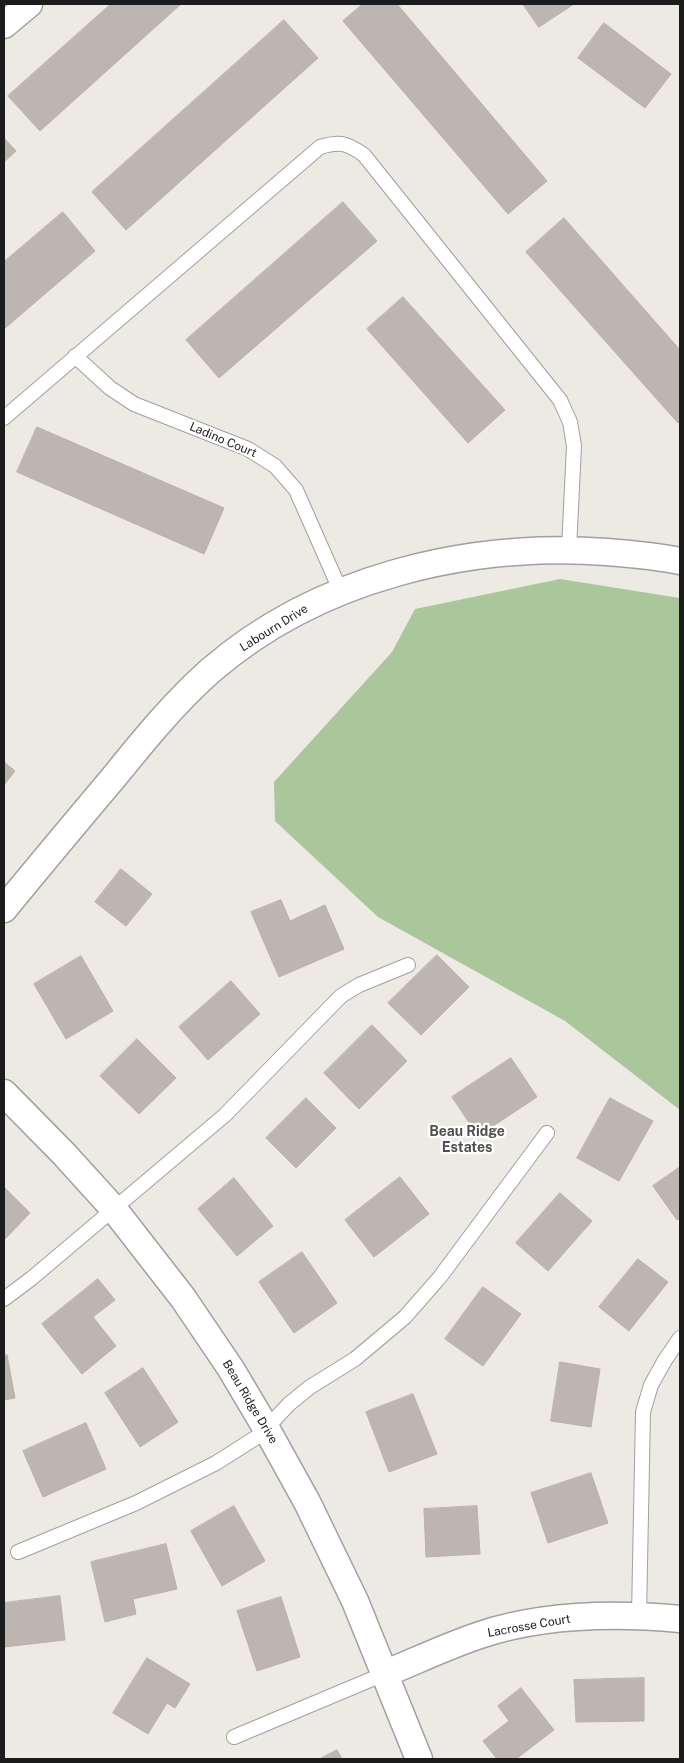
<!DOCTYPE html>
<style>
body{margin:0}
#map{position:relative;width:684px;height:1763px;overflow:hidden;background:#ede9e3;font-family:"Public Sans",sans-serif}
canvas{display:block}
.frame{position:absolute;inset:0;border:5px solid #1c1c1c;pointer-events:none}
</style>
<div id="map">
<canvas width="684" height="1763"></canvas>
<div class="frame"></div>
</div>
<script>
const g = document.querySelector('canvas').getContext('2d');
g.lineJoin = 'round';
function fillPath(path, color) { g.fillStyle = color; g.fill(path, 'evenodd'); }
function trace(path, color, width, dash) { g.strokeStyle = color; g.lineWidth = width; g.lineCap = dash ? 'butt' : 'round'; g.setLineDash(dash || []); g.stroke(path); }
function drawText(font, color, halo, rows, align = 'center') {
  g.font = font + ' "Public Sans",sans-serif'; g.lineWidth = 4.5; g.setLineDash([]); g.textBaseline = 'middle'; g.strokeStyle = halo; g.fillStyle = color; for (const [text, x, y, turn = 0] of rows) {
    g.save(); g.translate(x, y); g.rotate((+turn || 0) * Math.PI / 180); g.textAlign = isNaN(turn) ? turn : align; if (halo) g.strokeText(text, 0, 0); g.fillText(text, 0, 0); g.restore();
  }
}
fillPath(new Path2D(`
 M 560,579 L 680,598 L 680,719 L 679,731 L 680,732 L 680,1110 L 565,1021 L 378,917 L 275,821 L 274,782 L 392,652 L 415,609 Z`), '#aac79c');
const building = new Path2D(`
 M 111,4 L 181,4 L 40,131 L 8,96 Z
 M 363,4 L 397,4 L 547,181 L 508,214 L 343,21 Z
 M 523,4 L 574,4 L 539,27 Z
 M 284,20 L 318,58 L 126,230 L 92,192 Z
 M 604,23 L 671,74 L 645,108 L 578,58 Z
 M 4,138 L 16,151 L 4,162 Z
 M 343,202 L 377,241 L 219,378 L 186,340 Z
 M 63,212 L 95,251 L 4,329 L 4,262 Z
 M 564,218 L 680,350 L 680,421 L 678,423 L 526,252 Z
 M 403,297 L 505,410 L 468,443 L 367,329 Z
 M 37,427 L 224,508 L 204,554 L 17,472 Z
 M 4,762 L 15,771 L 4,785 Z
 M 121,869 L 152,894 L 126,926 L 95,902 Z
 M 281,900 L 290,921 L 325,905 L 344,949 L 279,977 L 251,912 Z
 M 437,955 L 469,987 L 421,1035 L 388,1003 Z
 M 81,956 L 113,1011 L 66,1039 L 34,984 Z
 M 231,981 L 260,1014 L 208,1060 L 179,1027 Z
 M 372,1025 L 407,1061 L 359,1109 L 324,1073 Z
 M 137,1039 L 176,1078 L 139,1114 L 100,1076 Z
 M 511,1058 L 537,1097 L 478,1136 L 452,1097 Z
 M 306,1098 L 336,1128 L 296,1168 L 266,1138 Z
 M 610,1098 L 653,1121 L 619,1181 L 577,1158 Z
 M 680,1167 L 680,1218 L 677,1220 L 653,1186 Z
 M 400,1177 L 429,1214 L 374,1257 L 345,1220 Z
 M 234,1178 L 273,1226 L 237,1256 L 198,1209 Z
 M 4,1187 L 30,1213 L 4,1240 Z
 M 560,1193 L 592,1221 L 548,1271 L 516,1243 Z
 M 302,1252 L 337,1303 L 294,1333 L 259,1282 Z
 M 638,1259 L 668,1282 L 629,1331 L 599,1307 Z
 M 98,1279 L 115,1300 L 93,1317 L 116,1346 L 82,1374 L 42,1324 Z
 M 483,1287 L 521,1314 L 483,1366 L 445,1339 Z
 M 7,1355 L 15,1398 L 4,1400 L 4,1356 Z
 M 560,1362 L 600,1369 L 591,1427 L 551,1421 Z
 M 143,1368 L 178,1422 L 140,1447 L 105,1393 Z
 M 413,1394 L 437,1454 L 389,1472 L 366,1412 Z
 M 86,1423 L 106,1469 L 43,1497 L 23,1451 Z
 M 591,1473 L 608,1523 L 548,1543 L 531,1493 Z
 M 234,1506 L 265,1561 L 222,1586 L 191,1531 Z
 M 477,1506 L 480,1554 L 426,1557 L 424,1509 Z
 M 166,1544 L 177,1589 L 133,1599 L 136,1614 L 105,1622 L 91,1562 Z
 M 60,1596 L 65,1640 L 4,1647 L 4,1603 Z
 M 281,1597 L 300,1657 L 257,1671 L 237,1611 Z
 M 147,1658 L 190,1684 L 175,1708 L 167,1703 L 148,1734 L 113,1713 Z
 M 644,1678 L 644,1721 L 576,1722 L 574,1680 Z
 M 521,1688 L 554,1730 L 516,1759 L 497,1759 L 483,1741 L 509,1721 L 498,1706 Z
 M 337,1750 L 342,1759 L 320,1759 Z`);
fillPath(building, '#bcb5b0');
trace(building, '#bcb0a7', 1);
const service = new Path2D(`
 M 75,356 L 110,388 L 134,404 L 248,449 L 275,466 L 296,490 L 341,592
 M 4,418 L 320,147 C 340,141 347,143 364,155 L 560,400 L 570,422 L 574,446 L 569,549
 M 4,1299 L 32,1278 L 225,1115 L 341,996 L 359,985 L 408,965
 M 18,1552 L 136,1503 L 216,1463 L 260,1435 L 289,1404 L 310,1387 L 355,1359 L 405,1317 L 440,1277 L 547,1133
 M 639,1615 L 643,1412 L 651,1385 L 665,1360 L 680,1338
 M 234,1737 L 384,1674`);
const minor = new Path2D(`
 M 4,25 L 29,4
 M 4,909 C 40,865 77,821 114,777 C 144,740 174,703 210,671 C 317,578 467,542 607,552 C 632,554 656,556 680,561
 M 4,1093 L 64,1154 L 113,1208 L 183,1298 L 231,1369 L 266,1428 L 307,1502 L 355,1601 L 419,1759
 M 384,1674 C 416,1661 447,1646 480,1635 C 543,1614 615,1613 680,1619`);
trace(service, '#a0a0a0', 16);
trace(minor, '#a0a0a0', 29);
trace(service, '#fff', 14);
trace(minor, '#fff', 26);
drawText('12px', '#1c1c1c', '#fff', [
 ["Ladino Court",223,440,23],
 ["Labourn Drive",274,628,-32],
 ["Beau Ridge Drive",250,1402,59],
 ["Lacrosse Court",529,1626,-10]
]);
drawText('bold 14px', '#4f4f4f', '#fff', [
 ["Beau Ridge",467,1132],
 ["Estates",467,1148]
]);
</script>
